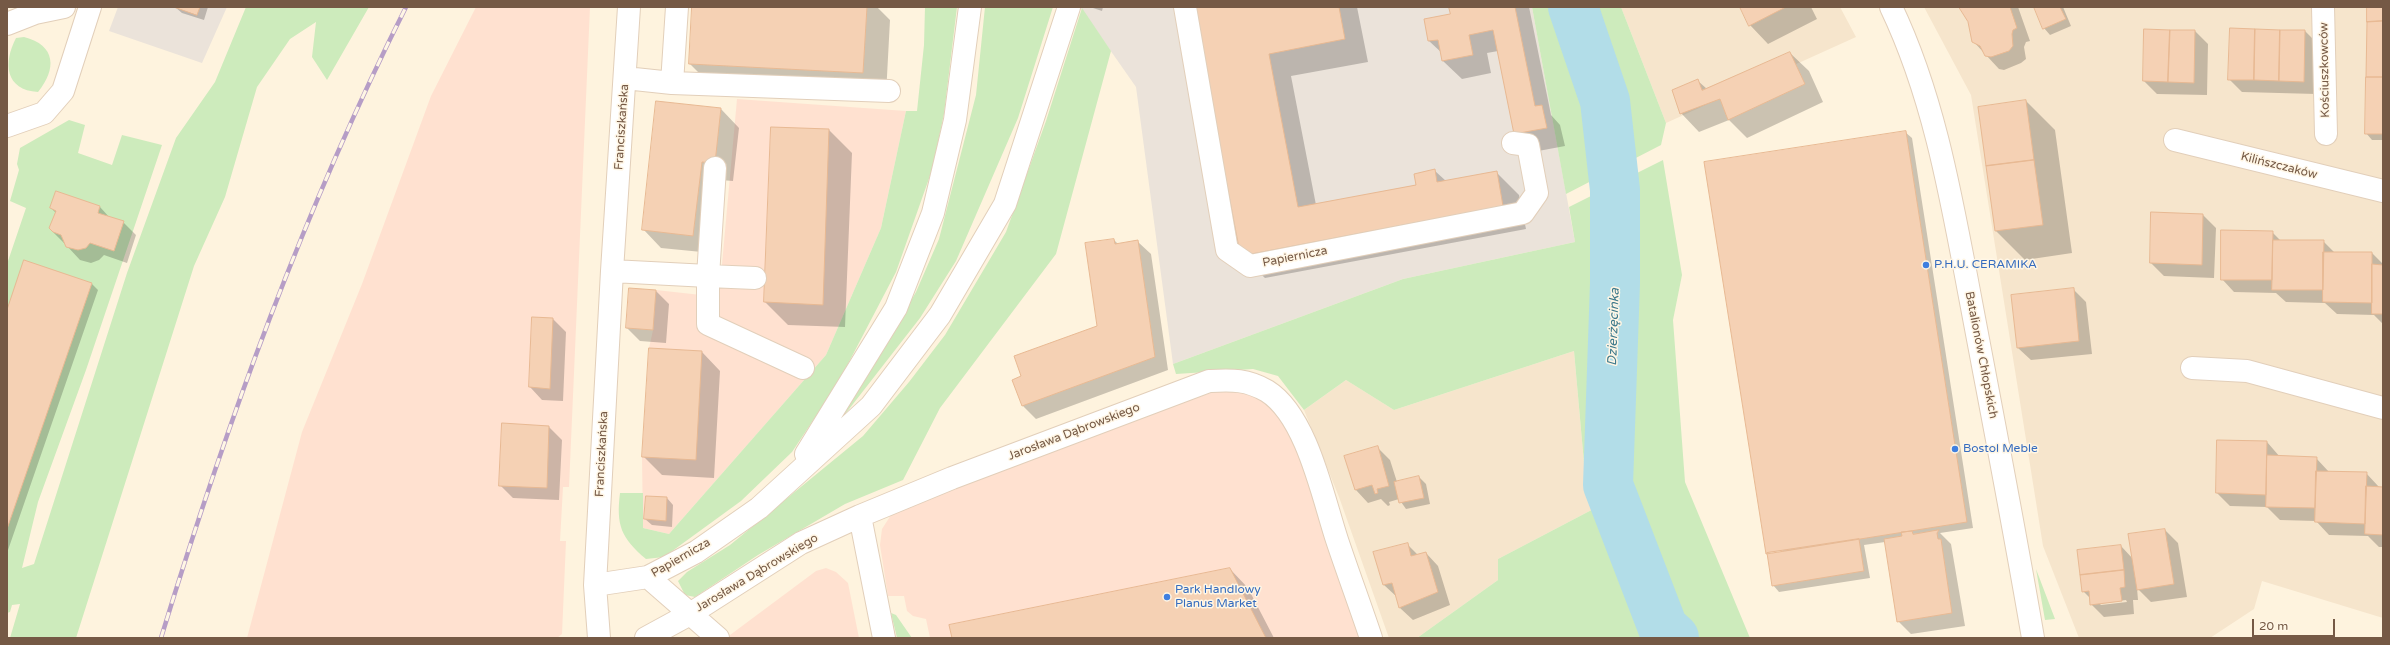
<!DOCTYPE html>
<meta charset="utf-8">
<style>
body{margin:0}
#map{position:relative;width:2390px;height:645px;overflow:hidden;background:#fef3de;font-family:"Varela Round",sans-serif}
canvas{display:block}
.frame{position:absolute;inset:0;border:8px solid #755945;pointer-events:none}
.scale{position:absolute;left:2252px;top:619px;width:83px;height:18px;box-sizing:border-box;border:2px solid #755945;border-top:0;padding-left:5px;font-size:12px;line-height:14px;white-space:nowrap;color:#755945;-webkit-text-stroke:3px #fff6e5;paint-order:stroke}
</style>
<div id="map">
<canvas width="2390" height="645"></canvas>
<div class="frame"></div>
<div class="scale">20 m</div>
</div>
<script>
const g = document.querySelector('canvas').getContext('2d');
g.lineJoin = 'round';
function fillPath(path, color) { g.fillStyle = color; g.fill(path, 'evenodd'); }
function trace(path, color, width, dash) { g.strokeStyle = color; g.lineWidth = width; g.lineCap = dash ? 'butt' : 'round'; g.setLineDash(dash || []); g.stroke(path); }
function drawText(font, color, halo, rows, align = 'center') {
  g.font = font + ' "Varela Round",sans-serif'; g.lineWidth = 3; g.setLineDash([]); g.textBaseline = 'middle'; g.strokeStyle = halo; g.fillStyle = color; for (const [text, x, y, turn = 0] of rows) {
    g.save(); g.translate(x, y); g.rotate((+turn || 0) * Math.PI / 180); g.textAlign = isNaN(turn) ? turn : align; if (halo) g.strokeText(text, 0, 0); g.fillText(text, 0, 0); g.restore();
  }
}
fillPath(new Path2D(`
 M 1621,7 L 1840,7 L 1856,37 L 1666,123 Z
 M 1924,7 L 2383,7 L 2383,618 L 2262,581 L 2254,609 L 2210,638 L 2079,638 L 2043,546 L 1971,95 Z
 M 1574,351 L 1584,463 L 1603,504 L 1498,559 L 1498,580 L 1417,638 L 1389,638 L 1339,497 L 1304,410 L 1346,380 L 1394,410 Z`), '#f6e5cc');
fillPath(new Path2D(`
 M 476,7 L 590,7 L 569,487 L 563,487 L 560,541 L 566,541 L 562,634 L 557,638 L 247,638 L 302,432 L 362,284 L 431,96 Z
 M 737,99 L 906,111 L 881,228 L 826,355 L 669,534 L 643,528 L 642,457 L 649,348 L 653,330 L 656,290 L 719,297 Z
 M 1219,390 L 1241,390 L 1260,399 L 1279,416 L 1294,439 L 1360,638 L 930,638 L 926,619 L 913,616 L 907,611 L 904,596 L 888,596 L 880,545 L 882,529 L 891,515 L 907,506 L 1051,450 Z
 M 826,568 L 836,572 L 848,583 L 859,638 L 726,638 L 816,571 Z`), '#ffe1d0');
fillPath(new Path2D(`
 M 118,7 L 227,7 L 202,63 L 109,31 Z
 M 1080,7 L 1532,7 L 1575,242 L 1403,279 L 1173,364 L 1136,87 Z`), '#ebe3da');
fillPath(new Path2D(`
 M 246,7 L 369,7 L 327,80 L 312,57 L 316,22 L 290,39 L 257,87 L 225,197 L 194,266 L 76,638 L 10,638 L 20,604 L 12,605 L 10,612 L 7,613 L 7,264 L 26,208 L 10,201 L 19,170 L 17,164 L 20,148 L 69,120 L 85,125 L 78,153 L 112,165 L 122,135 L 162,145 L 86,370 L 38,502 L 22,568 L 34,564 L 127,273 L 176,138 L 215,82 Z
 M 925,7 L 957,7 L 944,114 L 932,170 L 896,272 L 838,383 L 792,452 L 741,501 L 664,557 L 646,559 C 621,538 616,525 620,493 L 643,493 L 643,528 L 669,534 L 826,355 L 881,228 L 906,111 L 917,111 L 924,45 Z
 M 985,7 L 1053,7 L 1018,118 L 956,261 L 920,318 L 839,422 L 916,292 L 939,239 L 976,95 Z
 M 1532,7 L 1621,7 L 1666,123 L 1661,145 L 1566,194 Z
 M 1082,8 L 1111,51 L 1056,254 L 940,408 L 903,480 L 845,504 L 758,555 L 695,597 L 685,595 L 678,581 L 687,572 L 730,545 L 863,436 L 909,382 L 945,335 L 1006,232 L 1046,121 Z
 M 24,37 C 56,45 57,69 38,92 C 5,90 3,63 16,38 Z
 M 1663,160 L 1682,275 L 1673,320 L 1685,482 L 1750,638 L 1417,638 L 1498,580 L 1498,559 L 1603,504 L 1584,463 L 1574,351 L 1394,410 L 1346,380 L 1304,410 L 1278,376 L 1253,369 L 1176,374 L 1173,364 L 1403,279 L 1575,242 L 1569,207 Z
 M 2036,569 L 2055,619 L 2045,620 Z
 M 891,613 L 896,615 L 912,638 L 897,638 Z`), '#cdebbc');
fillPath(new Path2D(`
 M 175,7 L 208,7 L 204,20 L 182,13 Z
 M 693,7 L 877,7 L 890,20 L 886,95 L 713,87 L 690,64 Z
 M 1090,7 L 1103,7 L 1102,11 Z
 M 1194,7 L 1357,7 L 1368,62 L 1291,76 L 1316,205 L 1417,185 L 1435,171 L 1446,181 L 1496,172 L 1519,195 L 1526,229 L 1265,278 L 1242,256 Z
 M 1450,7 L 1529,7 L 1551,115 L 1560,125 L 1565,146 L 1533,152 L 1515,134 L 1498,51 L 1487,53 L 1491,73 L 1462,79 L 1443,61 L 1442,53 L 1429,41 L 1451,14 Z
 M 1741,7 L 1811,7 L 1817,19 L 1768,44 L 1750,25 Z
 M 1961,7 L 2018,7 L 2030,41 L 2026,42 L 2024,47 L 2026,59 L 2021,63 L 2004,70 L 1999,69 L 1973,41 L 1969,22 Z
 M 2035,7 L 2063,7 L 2071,26 L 2050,35 L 2044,28 Z
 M 2368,7 L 2383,7 L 2383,140 L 2372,140 L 2366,133 Z
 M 2145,30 L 2195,31 L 2208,44 L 2207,95 L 2157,94 L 2144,81 Z
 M 2305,31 L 2318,44 L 2316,94 L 2242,92 L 2229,79 Z
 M 1790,53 L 1809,71 L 1823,102 L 1747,138 L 1729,120 L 1699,132 L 1681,113 L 1698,81 L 1707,89 Z
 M 2026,101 L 2055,130 L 2072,253 L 2025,260 L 1996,231 L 1979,108 Z
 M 721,109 L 739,128 L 733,181 L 720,180 L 712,253 L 661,248 L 643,229 Z
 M 829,130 L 852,153 L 845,327 L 788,325 L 765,302 Z
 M 1905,132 L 1912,138 L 1973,528 L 1940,533 L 1951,544 L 1965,626 L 1911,634 L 1898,621 L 1885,542 L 1864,545 L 1870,578 L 1779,592 L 1773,585 Z
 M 56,193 L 100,207 L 110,218 L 123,222 L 136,235 L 127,263 L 104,255 L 99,260 L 91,263 L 80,260 L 67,246 L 53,232 L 56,213 L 51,208 Z
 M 2152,213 L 2203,215 L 2216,228 L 2214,278 L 2164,276 L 2151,263 Z
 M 2272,232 L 2281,241 L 2323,241 L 2335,253 L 2372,253 L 2383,264 L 2383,324 L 2374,315 L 2337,314 L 2325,303 L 2286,302 L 2276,293 L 2234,292 L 2222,279 Z
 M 1114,240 L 1118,244 L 1138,242 L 1151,254 L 1168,370 L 1036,419 L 1023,406 L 1014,380 L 1022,377 L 1098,326 Z
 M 25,261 L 92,284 L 98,290 L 7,553 L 7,313 Z
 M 2073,289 L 2086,302 L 2092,354 L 2031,360 L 2018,348 Z
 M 656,291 L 669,304 L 666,343 L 640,341 L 627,328 Z
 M 553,319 L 566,332 L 563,401 L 542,400 L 530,387 Z
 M 650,349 L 702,352 L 720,371 L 714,478 L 662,475 L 643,456 Z
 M 503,424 L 549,427 L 562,440 L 559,500 L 513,498 L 500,485 Z
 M 2218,441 L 2267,442 L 2280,457 L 2316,458 L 2329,472 L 2366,473 L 2379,487 L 2383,488 L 2383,547 L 2379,547 L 2368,536 L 2329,535 L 2316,521 L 2280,520 L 2267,507 L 2230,506 L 2217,493 Z
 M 1377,447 L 1390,460 L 1397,482 L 1419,477 L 1426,484 L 1430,504 L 1406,509 L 1399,499 L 1389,502 L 1390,505 L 1388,506 L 1381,499 L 1368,503 L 1356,490 Z
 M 667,498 L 673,505 L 672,527 L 652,525 L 645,519 Z
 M 2165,530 L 2178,543 L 2187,597 L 2151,602 L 2137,588 L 2138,600 L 2133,600 L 2134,614 L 2104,617 L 2091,604 L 2091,599 L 2083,591 L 2121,546 L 2133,559 ZM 2126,600 L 2127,602 L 2101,605 L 2099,603 Z
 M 1407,544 L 1418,555 L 1426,553 L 1438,566 L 1450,605 L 1413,620 L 1400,608 L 1397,597 L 1384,585 Z
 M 1230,569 L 1248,588 L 1274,638 L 953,638 Z`), '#0003');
trace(new Path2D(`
 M 1573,7 L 1605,101 L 1615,190 L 1615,283 L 1608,485 L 1663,628 L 1674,638`), '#b2dde8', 50);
const building = new Path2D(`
 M 174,7 L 200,7 L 197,15 Z
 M 692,7 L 867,7 L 863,73 L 689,64 Z
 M 1193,7 L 1339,7 L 1345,39 L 1269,54 L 1298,207 L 1416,185 L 1414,174 L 1435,169 L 1437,182 L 1497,171 L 1503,206 L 1241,256 Z
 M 1449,7 L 1515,7 L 1535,106 L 1542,105 L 1547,128 L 1514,134 L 1493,30 L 1469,35 L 1473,55 L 1442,61 L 1438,40 L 1428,41 L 1424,19 L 1450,14 Z
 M 1740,7 L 1786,7 L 1749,26 Z
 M 1959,7 L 2010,7 L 2017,28 L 2013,30 L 2012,34 L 2013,46 L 2009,51 L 1991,57 L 1985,56 L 1980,46 L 1972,42 L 1968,22 Z
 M 2034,7 L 2060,7 L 2066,19 L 2043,29 Z
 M 2367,7 L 2383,7 L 2383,21 L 2367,22 Z
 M 2383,21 L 2383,77 L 2366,77 L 2367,22 Z
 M 2230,28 L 2255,29 L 2254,80 L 2228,80 Z
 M 2144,29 L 2170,30 L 2168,82 L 2143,81 Z
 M 2255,29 L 2280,30 L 2279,81 L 2254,80 Z
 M 2170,30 L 2195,30 L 2194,83 L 2168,82 Z
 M 2280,30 L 2305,30 L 2304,82 L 2279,81 Z
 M 1790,52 L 1805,84 L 1728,120 L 1720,99 L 1680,114 L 1672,90 L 1698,79 L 1702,90 Z
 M 2366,77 L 2383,77 L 2383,134 L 2365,134 Z
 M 2026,100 L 2034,160 L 1986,166 L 1978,107 Z
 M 656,101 L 721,108 L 715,163 L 702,162 L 693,236 L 642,230 Z
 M 771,127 L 829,129 L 823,305 L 764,302 Z
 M 1906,131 L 1967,522 L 1766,554 L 1704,162 Z
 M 2034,160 L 2043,225 L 1995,231 L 1986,166 Z
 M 56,191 L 100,206 L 98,213 L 124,221 L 114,251 L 90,243 L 86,248 L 78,250 L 66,247 L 61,235 L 53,232 L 49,228 L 56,211 L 50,208 Z
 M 2151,212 L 2203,214 L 2202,265 L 2150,263 Z
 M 2221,230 L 2273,231 L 2272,280 L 2221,280 Z
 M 1114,239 L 1115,244 L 1138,240 L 1155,357 L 1022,406 L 1012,380 L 1021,376 L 1014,356 L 1097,326 L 1085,243 Z
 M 2273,240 L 2324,240 L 2323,290 L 2272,290 Z
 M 2323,252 L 2372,252 L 2372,303 L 2323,302 Z
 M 24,260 L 92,283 L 7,529 L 7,310 Z
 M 2372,264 L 2383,265 L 2383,314 L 2372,314 Z
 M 629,288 L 656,290 L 653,330 L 626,328 Z
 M 2074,288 L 2079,341 L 2017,348 L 2011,295 Z
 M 532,317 L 553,318 L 550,389 L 529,387 Z
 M 649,348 L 702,351 L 696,460 L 642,457 Z
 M 502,423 L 549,426 L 547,488 L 499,486 Z
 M 2217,440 L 2267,441 L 2266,495 L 2216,493 Z
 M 1378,446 L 1389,486 L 1377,489 L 1378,493 L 1375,494 L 1372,485 L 1355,490 L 1344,456 Z
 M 2267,455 L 2317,457 L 2315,508 L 2266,507 Z
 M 2316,471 L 2367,472 L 2365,524 L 2315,522 Z
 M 1419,476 L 1424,498 L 1399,503 L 1394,482 Z
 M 2366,486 L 2383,487 L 2383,535 L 2365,534 Z
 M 646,496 L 667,497 L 666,521 L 644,519 Z
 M 2165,529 L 2174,584 L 2137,590 L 2128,534 Z
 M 1939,530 L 1937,533 L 1938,539 L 1941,539 L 1952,613 L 1897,622 L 1884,539 L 1902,536 L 1901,532 L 1912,531 L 1913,534 Z
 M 1859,539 L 1864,571 L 1772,586 L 1767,553 Z
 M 1408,543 L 1411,556 L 1426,552 L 1438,592 L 1399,608 L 1392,583 L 1383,585 L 1373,552 Z
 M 2121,545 L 2124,570 L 2080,575 L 2077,550 Z
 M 1230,568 L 1266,638 L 952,638 L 949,625 Z
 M 2124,570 L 2125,587 L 2120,588 L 2122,601 L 2090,605 L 2089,591 L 2082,592 L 2080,575 Z`);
fillPath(building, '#f5d1b4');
trace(building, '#e8b993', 1);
const minor = new Path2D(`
 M 677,7 L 672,83 L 889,91
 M 1185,7 L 1227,250 L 1250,266 L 1523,213 L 1537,193 L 1528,145 L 1513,143
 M 1891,7 C 1935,99 1952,202 1971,302 C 1992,414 2014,526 2033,638
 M 2323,7 L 2326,134
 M 7,24 L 35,13 L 64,7
 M 625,78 L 672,83
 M 7,126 L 44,113 L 63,91 L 90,7
 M 2175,140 L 2383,191
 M 715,168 L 708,276 L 755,278
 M 612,271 L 708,276 L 708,324 L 803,368
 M 2192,368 L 2247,371 L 2383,408
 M 806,454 L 896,308 L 933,213 L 955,120 L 970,7
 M 860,516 L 884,638
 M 648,577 L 718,638
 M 595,585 L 648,577 L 696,552 L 759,508 L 871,406 L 940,315 L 1005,204 L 1069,7
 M 599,638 L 595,585 L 612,271 L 629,7
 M 646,638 L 690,614 L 801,543 L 860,516 L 952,478 L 1209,381 C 1232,380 1246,379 1267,391 C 1307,416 1323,498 1337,540 C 1348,573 1360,605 1371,638`);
trace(minor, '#e2cfba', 24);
trace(minor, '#fff', 22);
const rail = new Path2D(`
 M 161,638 C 227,422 304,210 406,7`);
trace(rail, '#b69dc6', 4.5);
trace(rail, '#fff6e5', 3, [9]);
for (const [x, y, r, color] of [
 [1926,265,4,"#3f7fe0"],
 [1955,449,4,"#3f7fe0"],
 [1167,597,4,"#3f7fe0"]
]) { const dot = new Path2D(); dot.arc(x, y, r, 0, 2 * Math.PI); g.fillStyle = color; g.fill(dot); trace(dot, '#fff6e5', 1.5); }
drawText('12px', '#755945', '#fff6e5', [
 ["Kościuszkowców",2325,70,-91],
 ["Franciszkańska",622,127,-86],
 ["Kilińszczaków",2279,166,14],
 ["Papiernicza",1295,257,-11],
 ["Batalionów Chłopskich",1981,355,79],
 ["Jarosława Dąbrowskiego",1074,432,-21],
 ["Franciszkańska",602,454,-87],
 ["Papiernicza",681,558,-30],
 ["Jarosława Dąbrowskiego",757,573,-31]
]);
drawText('12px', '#366cbe', '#fff6e5', [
 ["P.H.U. CERAMIKA",1934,265],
 ["Bostol Meble",1963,449],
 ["Park Handlowy",1175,590],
 ["Planus Market",1175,604]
], 'left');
drawText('italic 13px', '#3d798b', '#fff6e5', [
 ["Dzierżęcinka",1614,327,-88]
]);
</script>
